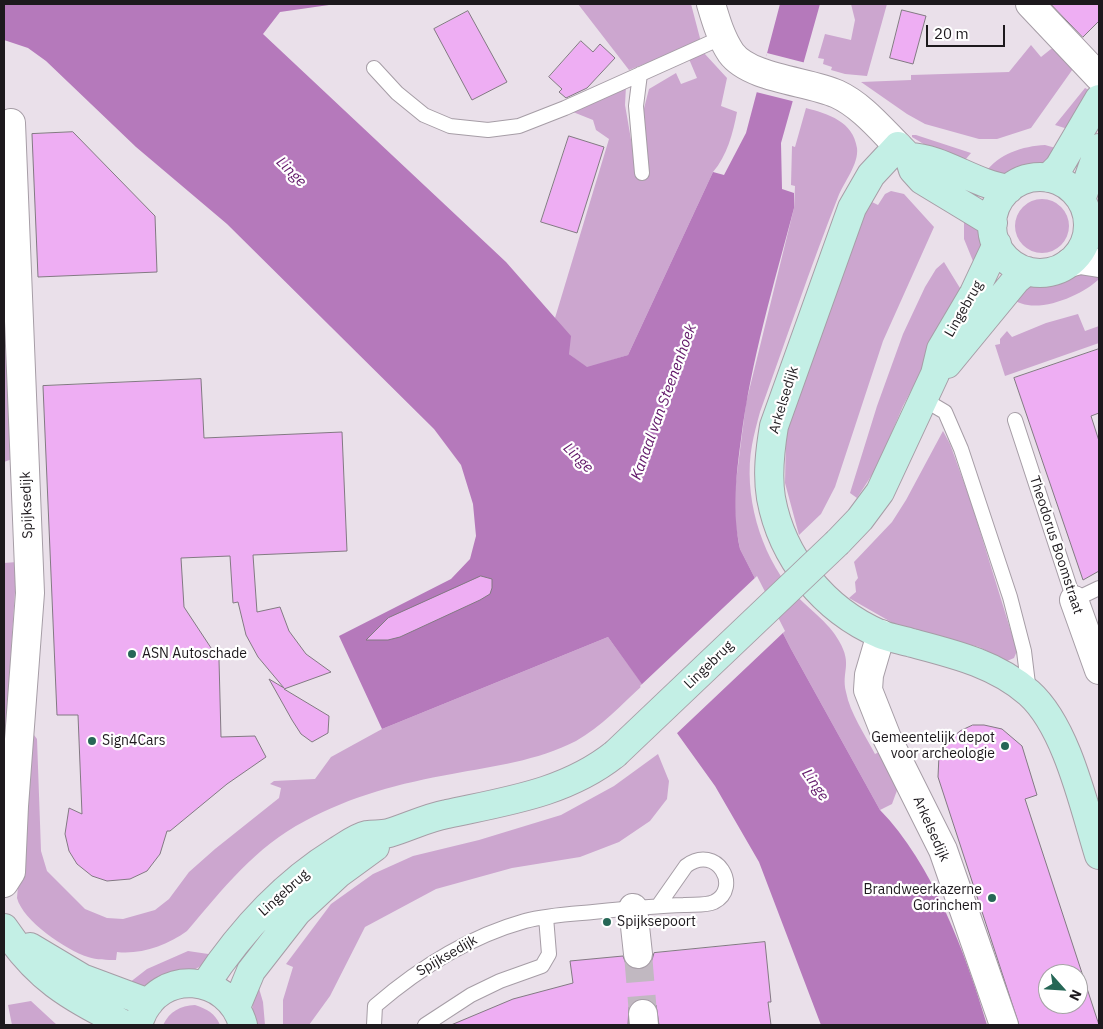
<!DOCTYPE html>
<style>
body{margin:0}
#map{position:relative;width:1103px;height:1029px;overflow:hidden;background:#eae0ea;font-family:"IBM Plex Sans",sans-serif}
canvas{display:block}
.frame{position:absolute;inset:0;border:5px solid #1d191d;pointer-events:none}
.north{position:absolute;left:1038px;top:964px;width:50px;height:50px;box-sizing:border-box;background:#fff;border:1px solid #a5a3a5;border-radius:50%;rotate:116deg;font-size:14px;font-weight:700;line-height:20px;text-align:center;color:#1d191d}
.north::after{content:'';display:block;margin:auto;width:18px;height:22px;background:#266756;clip-path:polygon(50% 0,100% 100%,50% 72%,0 100%)}
.scale{position:absolute;left:926px;top:25px;width:79px;height:22px;box-sizing:border-box;border:2px solid #1d191d;border-top:0;padding-left:6px;font-size:15px;line-height:18px;white-space:nowrap;color:#1d191d;-webkit-text-stroke:4px #fff;paint-order:stroke}
</style>
<div id="map">
<canvas width="1103" height="1029"></canvas>
<div class="frame"></div>
<div class="north">N</div>
<div class="scale">20 m</div>
</div>
<script>
const g = document.querySelector('canvas').getContext('2d');
g.lineJoin = 'round';
function fillPath(path, color) { g.fillStyle = color; g.fill(path, 'evenodd'); }
function trace(path, color, width, dash) { g.strokeStyle = color; g.lineWidth = width; g.lineCap = dash ? 'butt' : 'round'; g.setLineDash(dash || []); g.stroke(path); }
function drawText(font, color, halo, rows, align = 'center') {
  g.font = font + ' "IBM Plex Sans",sans-serif'; g.lineWidth = 4.5; g.setLineDash([]); g.textBaseline = 'middle'; g.strokeStyle = halo; g.fillStyle = color; for (const [text, x, y, turn = 0] of rows) {
    g.save(); g.translate(x, y); g.rotate((+turn || 0) * Math.PI / 180); g.textAlign = isNaN(turn) ? turn : align; if (halo) g.strokeText(text, 0, 0); g.fillText(text, 0, 0); g.restore();
  }
}
fillPath(new Path2D(`
 M 578,4 L 691,4 L 701,42 L 629,70 Z
 M 851,4 L 887,4 L 867,76 L 845,74 L 831,70 L 832,67 L 823,64 L 824,59 L 818,58 L 825,34 L 851,40 L 855,20 Z
 M 1031,45 L 1041,57 L 1051,49 L 1056,49 L 1075,66 L 1031,128 L 997,139 L 979,139 L 925,124 L 907,114 L 861,82 L 911,80 L 911,75 L 1009,72 Z
 M 704,53 L 727,78 L 721,106 L 737,112 C 733,133 727,156 713,172 L 628,355 L 587,368 L 569,354 L 555,318 L 609,139 L 596,130 L 593,120 L 573,112 L 589,102 L 626,86 L 625,105 L 633,151 L 649,89 L 676,73 L 681,84 L 697,78 L 689,59 Z
 M 1085,88 L 1091,91 L 1071,130 L 1055,125 Z
 M 806,108 C 828,114 853,121 857,148 C 859,164 844,182 838,197 C 810,268 786,340 760,412 C 757,423 754,434 752,445 C 743,494 760,553 792,591 C 807,608 829,622 839,641 C 853,665 841,671 846,692 C 850,713 865,735 875,754 L 881,751 L 899,785 L 892,804 L 880,810 L 791,649 L 740,549 L 736,528 L 734,497 L 746,403 L 794,208 L 795,186 L 791,185 L 792,146 L 795,147 Z
 M 912,135 L 916,135 L 971,153 L 960,166 L 912,137 Z
 M 1045,145 L 1059,149 L 1041,166 L 1020,170 L 1005,176 L 985,173 C 998,154 1023,146 1045,145 Z
 M 891,191 L 904,194 L 934,227 L 883,341 L 835,487 L 821,514 L 799,535 L 785,483 L 786,436 L 792,413 L 865,211 L 870,201 L 878,205 L 885,194 Z
 M1015 226a27 27 0 1 1 54 0a27 27 0 1 1-54 0Z
 M 964,217 C 991,235 985,239 975,266 L 964,239 Z
 M 944,262 L 963,293 L 903,406 L 877,467 L 857,498 L 850,493 L 877,406 L 903,334 L 925,287 L 936,269 Z
 M 1099,271 L 1099,279 C 1082,296 1031,318 1011,297 L 1031,285 L 1053,284 L 1083,272 Z
 M 1078,314 L 1085,331 L 1099,326 L 1099,343 L 1005,376 L 995,345 L 1000,344 L 1000,339 L 1007,331 L 1012,337 L 1046,323 Z
 M 4,324 L 12,459 L 4,462 Z
 M 943,431 L 950,444 L 971,502 L 1017,651 L 1014,658 L 1007,661 L 979,647 L 898,626 L 849,598 L 856,592 L 855,582 L 858,578 L 854,562 L 892,522 L 906,500 Z
 M 17,562 L 4,756 L 4,563 Z
 M 608,637 L 643,685 C 622,704 601,727 576,741 C 537,761 494,766 452,774 C 401,783 351,796 305,821 C 255,847 223,889 187,931 C 168,945 140,955 117,952 L 116,960 C 107,960 97,960 88,957 C 66,950 23,921 17,898 L 30,736 L 34,735 L 37,739 L 41,851 L 47,871 L 85,909 L 107,918 L 123,919 L 155,910 L 169,899 L 189,872 L 215,849 L 279,798 L 281,788 L 270,784 L 274,781 L 315,779 L 331,757 L 382,729 Z
 M 658,754 L 669,781 L 667,799 L 650,821 L 619,842 L 580,857 L 512,868 L 436,889 L 365,927 L 330,996 L 309,1025 L 283,1025 L 283,1000 L 293,967 L 286,964 L 331,904 L 373,874 L 413,856 L 479,840 L 561,815 L 614,786 Z
 M 188,951 L 215,955 C 192,976 175,976 147,985 L 139,986 L 129,983 L 147,969 Z
 M 258,985 L 263,1002 L 265,1025 L 254,1025 C 251,1010 252,999 258,985 Z
 M 31,1001 L 57,1025 L 12,1025 L 8,1005 Z
 M 195,1005 C 207,1009 215,1013 220,1025 L 163,1025 C 170,1011 180,1006 195,1005 Z`), '#cca6cf');
fillPath(new Path2D(`
 M 4,4 L 336,4 L 280,12 L 263,34 L 506,262 L 571,336 L 569,354 L 587,367 L 628,355 L 713,172 L 724,175 L 746,133 L 780,4 L 820,4 L 781,143 L 782,189 L 794,193 L 794,208 C 774,284 751,360 741,439 C 736,476 732,511 740,549 L 791,649 L 880,810 C 932,863 966,954 987,1025 L 821,1025 L 759,862 L 715,786 L 608,637 L 382,729 L 339,636 L 451,579 L 470,559 L 476,536 L 473,504 L 461,465 L 434,429 L 227,224 L 136,147 L 46,61 L 28,48 L 4,40 Z`), '#b579bb');
fillPath(new Path2D(`
 M 767,53 L 806,63 L 796,102 L 756,92 Z
 M 757,576 L 785,631 L 674,736 L 640,686 Z`), '#eae0ea');
const building = new Path2D(`
 M 1051,4 L 1099,4 L 1099,21 L 1083,37 Z
 M 902,10 L 926,16 L 913,64 L 890,58 Z
 M 468,11 L 507,82 L 472,100 L 434,29 Z
 M 581,41 L 593,52 L 600,44 L 615,58 L 587,88 L 566,98 L 559,92 L 562,89 L 549,77 Z
 M 73,132 L 155,216 L 157,272 L 38,277 L 32,134 Z
 M 569,136 L 604,147 L 577,233 L 541,222 Z
 M 1099,349 L 1099,413 L 1091,416 L 1099,441 L 1099,571 L 1083,580 L 1014,378 Z
 M 201,379 L 204,438 L 342,432 L 347,551 L 253,555 L 257,612 L 280,607 L 289,631 L 306,654 L 331,672 L 284,689 L 329,716 L 328,733 L 312,742 L 301,734 L 292,720 L 269,679 L 284,688 L 258,657 L 246,635 L 238,602 L 233,603 L 230,556 L 181,558 L 184,607 L 219,660 L 221,737 L 255,736 L 266,757 L 227,784 L 170,831 L 167,831 L 160,854 L 147,871 L 130,879 L 107,881 L 92,876 L 77,864 L 69,851 L 65,834 L 69,808 L 82,814 L 78,715 L 57,715 L 43,386 Z
 M 481,576 L 492,579 L 492,588 L 490,594 L 480,600 L 400,637 L 388,640 L 366,640 L 388,618 Z
 M 973,725 L 984,725 L 1002,729 L 1022,746 L 1037,795 L 1025,799 L 1099,1025 L 1019,1025 L 938,777 L 939,755 L 946,743 L 960,731 ZM 1048,974 L 1078,974 L 1078,1004 L 1048,1004 Z
 M 765,942 L 771,1002 L 768,1002 L 771,1025 L 659,1025 L 656,1005 L 650,1000 L 642,998 L 634,1001 L 629,1007 L 628,1025 L 451,1025 L 513,999 L 573,983 L 570,961 L 623,956 L 626,964 L 632,968 L 639,970 L 648,966 L 652,960 L 654,953 Z`);
fillPath(building, '#eeaef3');
trace(building, '#827982', 1);
trace(new Path2D(`
 M 638,954 L 643,1014`), '#c1b8c1', 28, [28, 14]);
const lane = new Path2D(`
 M 374,68 L 397,93 L 424,115 L 450,126 L 488,130 L 519,126 L 565,108 L 723,37
 M 640,74 L 636,106 L 642,173
 M 923,399 L 945,412 L 961,449 L 1010,597 L 1024,651 L 1029,692
 M 1015,420 L 1074,600 L 1099,588
 M 374,1025 L 375,1006 C 419,968 468,937 525,921 C 547,915 570,914 593,912 C 623,909 653,906 684,905 C 693,904 705,906 714,902 C 742,888 717,843 686,866 L 658,906
 M 425,1025 L 471,995 L 500,981 L 542,966 L 549,954 L 546,917`);
const street = new Path2D(`
 M 711,4 C 716,21 721,38 731,53 C 750,79 809,81 837,94 C 861,105 880,128 898,146
 M 1030,4 L 1099,77
 M 1088,219 L 1099,225
 M 1069,263 L 1080,260 L 1099,263
 M 1074,600 L 1099,670
 M 881,634 L 869,675 L 868,690 L 887,738 L 943,850 L 1004,1025
 M 4,883 L 11,872 L 14,806 L 30,593 L 11,123
 M 633,908 L 638,954
 M 643,1014 L 644,1025`);
const secondary = new Path2D(`
 M 909,157 C 943,158 973,184 1009,189
 M992 225a48 48 0 1 1 96 0a48 48 0 1 1-96 0Z
 M 1048,178 L 1059,167 L 1099,99
 M 1081,200 L 1099,148
 M 993,223 L 922,180 L 913,170 L 909,157 L 898,146 L 871,175 L 852,208 L 774,426 C 770,450 767,474 771,498 C 782,558 824,610 880,634 C 890,638 902,640 912,643 C 954,654 996,664 1029,693 C 1067,727 1084,807 1099,855
 M 947,364 L 1016,280 L 1027,271
 M 838,542 L 860,519 L 880,492 L 935,374 L 941,349 L 974,293 L 997,244
 M 4,928 C 39,981 70,996 125,1025
 M 30,947 L 82,978 L 149,1003
 M 205,985 C 240,932 282,885 337,851 C 345,846 357,837 367,835 C 374,834 382,835 389,833 C 409,827 426,818 447,814 C 507,801 566,793 615,754
 M 236,1007 L 251,971 L 297,912 L 338,874 L 375,847
 M 140,1019 C 159,967 229,974 243,1025`);
trace(lane, '#a69da6', 16);
trace(street, '#a69da6', 30);
trace(secondary, '#a69da6', 30);
trace(lane, '#fff', 14);
trace(street, '#fff', 28);
trace(secondary, '#c3efe5', 28);
const secondaryBridge = new Path2D(`
 M 615,754 L 838,542`);
trace(secondaryBridge, '#a69da6', 30, []);
trace(secondaryBridge, '#c3efe5', 28);
for (const [x, y, r, color] of [
 [132,654,5,"#266756"],
 [92,741,5,"#266756"],
 [1005,746,5,"#266756"],
 [992,898,5,"#266756"],
 [607,922,5,"#266756"]
]) { const dot = new Path2D(); dot.arc(x, y, r, 0, 2 * Math.PI); g.fillStyle = color; g.fill(dot); trace(dot, '#fff', 2); }
drawText('14px', '#1d191d', '#fff', [
 ["Lingebrug",964,309,-60],
 ["Arkelsedijk",784,400,-73],
 ["Spijksedijk",27,505,-92],
 ["Theodorus Boomstraat",1056,545,72],
 ["Lingebrug",709,665,-44],
 ["Arkelsedijk",931,829,66],
 ["Lingebrug",284,893,-42],
 ["Spijksedijk",447,956,-30]
]);
drawText('14px', '#1d191d', '#fff', [
 ["ASN Autoschade",142,654],
 ["Gemeentelijk depot",995,738,"right"],
 ["voor archeologie",995,754,"right"],
 ["Sign4Cars",102,741],
 ["Brandweerkazerne",982,890,"right"],
 ["Gorinchem",982,906,"right"],
 ["Spijksepoort",617,922]
], 'left');
drawText('italic 15px', '#62186a', '#fff', [
 ["Linge",291,172,45],
 ["Kanaal van Steenenhoek",664,402,-70],
 ["Linge",578,458,45],
 ["Linge",815,785,56]
]);
</script>
